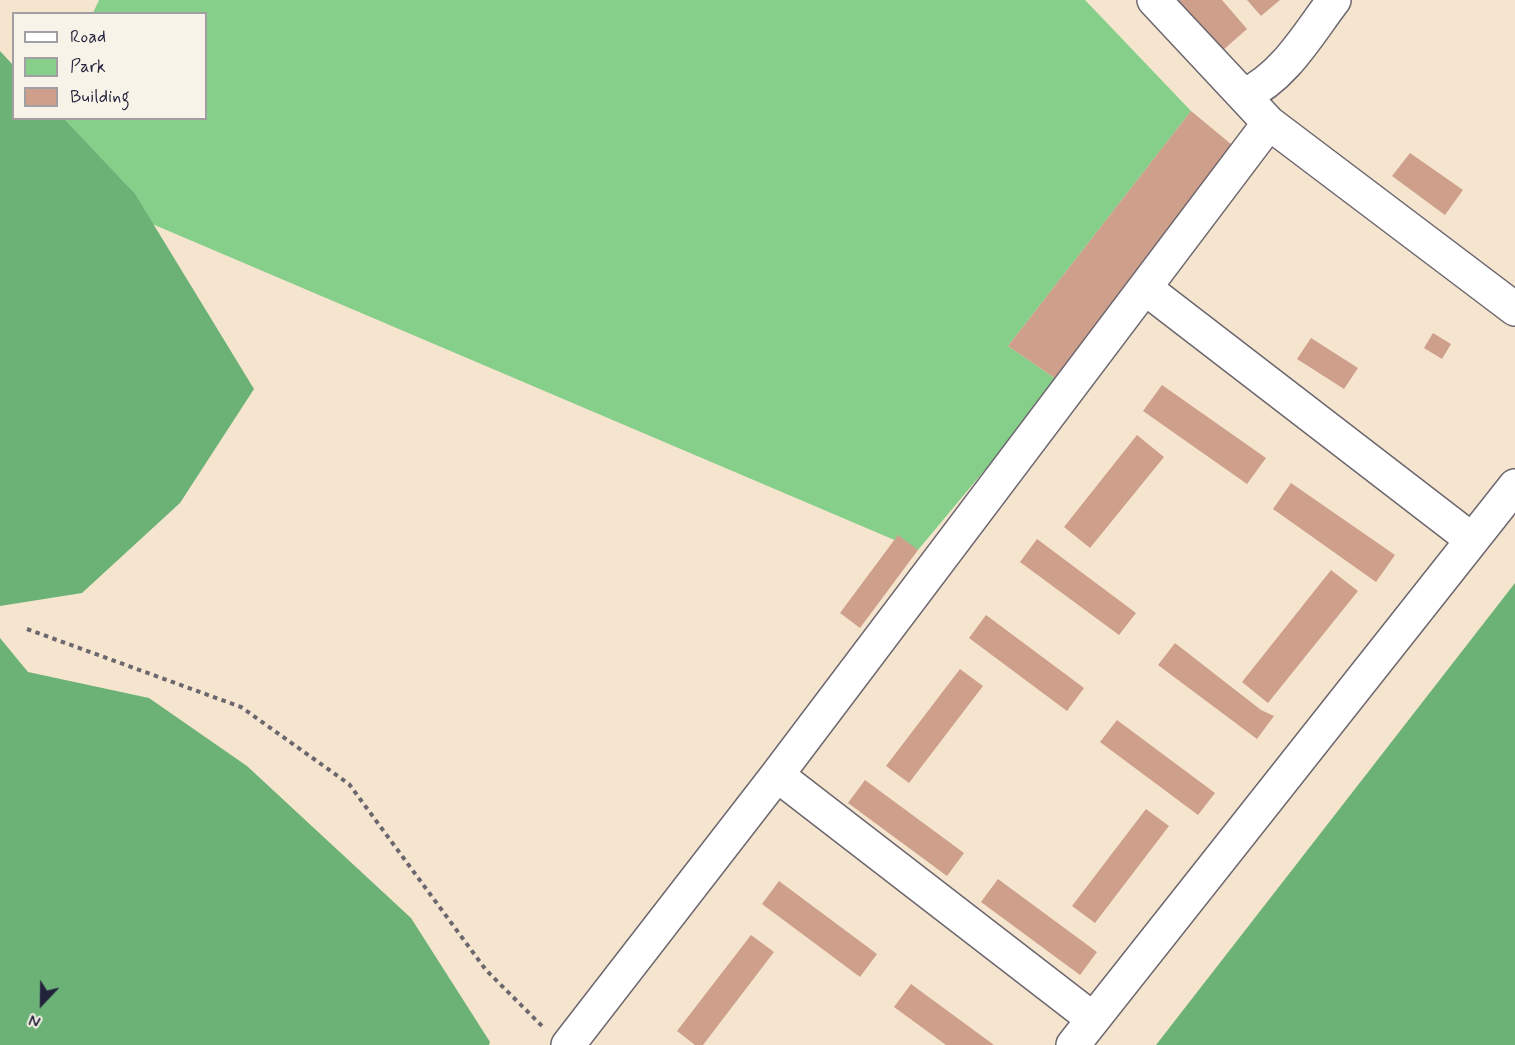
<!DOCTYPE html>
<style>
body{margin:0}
#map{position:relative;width:1515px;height:1045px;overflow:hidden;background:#f5e5ce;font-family:Mynerve,sans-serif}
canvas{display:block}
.legend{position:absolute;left:12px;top:12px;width:195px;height:108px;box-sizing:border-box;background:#f7f3e8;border:2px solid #a29fa3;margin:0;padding:8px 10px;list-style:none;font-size:18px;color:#22223b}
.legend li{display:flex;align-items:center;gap:12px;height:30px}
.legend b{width:30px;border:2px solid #a29fa3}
.north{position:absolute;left:12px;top:973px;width:60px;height:60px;-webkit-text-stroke:4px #f7f3e8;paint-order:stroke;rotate:202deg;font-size:16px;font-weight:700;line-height:24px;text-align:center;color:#22223b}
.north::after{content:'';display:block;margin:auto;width:21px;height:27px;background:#22223b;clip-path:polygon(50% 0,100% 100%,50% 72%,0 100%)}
</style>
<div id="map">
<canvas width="1515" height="1045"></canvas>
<ul class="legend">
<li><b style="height:8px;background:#fff"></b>Road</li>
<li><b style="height:16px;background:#85cf8b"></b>Park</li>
<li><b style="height:16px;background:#ce9f8b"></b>Building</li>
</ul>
<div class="north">N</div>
</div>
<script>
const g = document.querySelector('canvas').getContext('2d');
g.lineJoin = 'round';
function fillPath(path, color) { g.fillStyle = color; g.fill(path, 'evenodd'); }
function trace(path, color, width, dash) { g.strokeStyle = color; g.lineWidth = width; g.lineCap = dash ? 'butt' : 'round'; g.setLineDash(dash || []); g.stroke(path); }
fillPath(new Path2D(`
 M 99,0 L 1085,0 L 1191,111 L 1008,346 L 1059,381 L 918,550 L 23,169 L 45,119 L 206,118 L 206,14 L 93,13 Z`), '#85cf8b');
fillPath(new Path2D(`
 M 0,51 L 13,65 L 14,118 L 64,119 L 135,194 L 254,389 L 180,503 L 82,593 L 0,606 Z
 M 1515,583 L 1515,1045 L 1156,1045 Z
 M 0,638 L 28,672 L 149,698 L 247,766 L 411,918 L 490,1042 L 489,1045 L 0,1045 Z`), '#6cb277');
fillPath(new Path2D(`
 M 1177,0 L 1222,0 L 1247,29 L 1222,51 Z
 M 1247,0 L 1280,0 L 1261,16 Z
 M 1191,111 L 1237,149 L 1059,381 L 1008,346 Z
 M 1410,153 L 1463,190 L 1445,215 L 1392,176 Z
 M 1433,333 L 1451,344 L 1442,359 L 1424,348 Z
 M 1311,338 L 1358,368 L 1344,389 L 1297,359 Z
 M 1162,385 L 1266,458 L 1247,484 L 1143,411 Z
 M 1137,435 L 1164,457 L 1090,548 L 1064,527 Z
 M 1291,483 L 1395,555 L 1376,582 L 1273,509 Z
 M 898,535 L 918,550 L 860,628 L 840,613 Z
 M 1037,539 L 1136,613 L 1119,635 L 1020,562 Z
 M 1331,570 L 1358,591 L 1268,703 L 1242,682 Z
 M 986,615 L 1084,688 L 1067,711 L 969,638 Z
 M 1175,643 L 1261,710 L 1274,716 L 1257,739 L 1158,665 Z
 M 960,669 L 983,686 L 909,783 L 886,766 Z
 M 1117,720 L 1215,793 L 1198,815 L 1100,742 Z
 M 865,780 L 964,853 L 947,876 L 848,803 Z
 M 1146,809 L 1169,826 L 1095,923 L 1072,906 Z
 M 998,879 L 1097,952 L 1080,975 L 981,902 Z
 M 779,881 L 877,954 L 860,977 L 762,904 Z
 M 751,935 L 774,952 L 703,1045 L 695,1045 L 677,1031 Z
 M 911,984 L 994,1045 L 946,1045 L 894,1007 Z`), '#ce9f8b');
const minor = new Path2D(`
 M 1154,0 L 1269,123 L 1515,309
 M 1245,95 C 1285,76 1308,34 1334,0
 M 1145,288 L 1471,539
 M 777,775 L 1093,1019
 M 568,1045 L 777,775 L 1269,123
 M 1073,1045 L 1515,486`);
trace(minor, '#6c666e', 36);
trace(new Path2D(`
 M 27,629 L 241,707 L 349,784 L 486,970 L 543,1027`), '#6c666e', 4, [4.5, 4.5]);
trace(minor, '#fff', 33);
</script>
